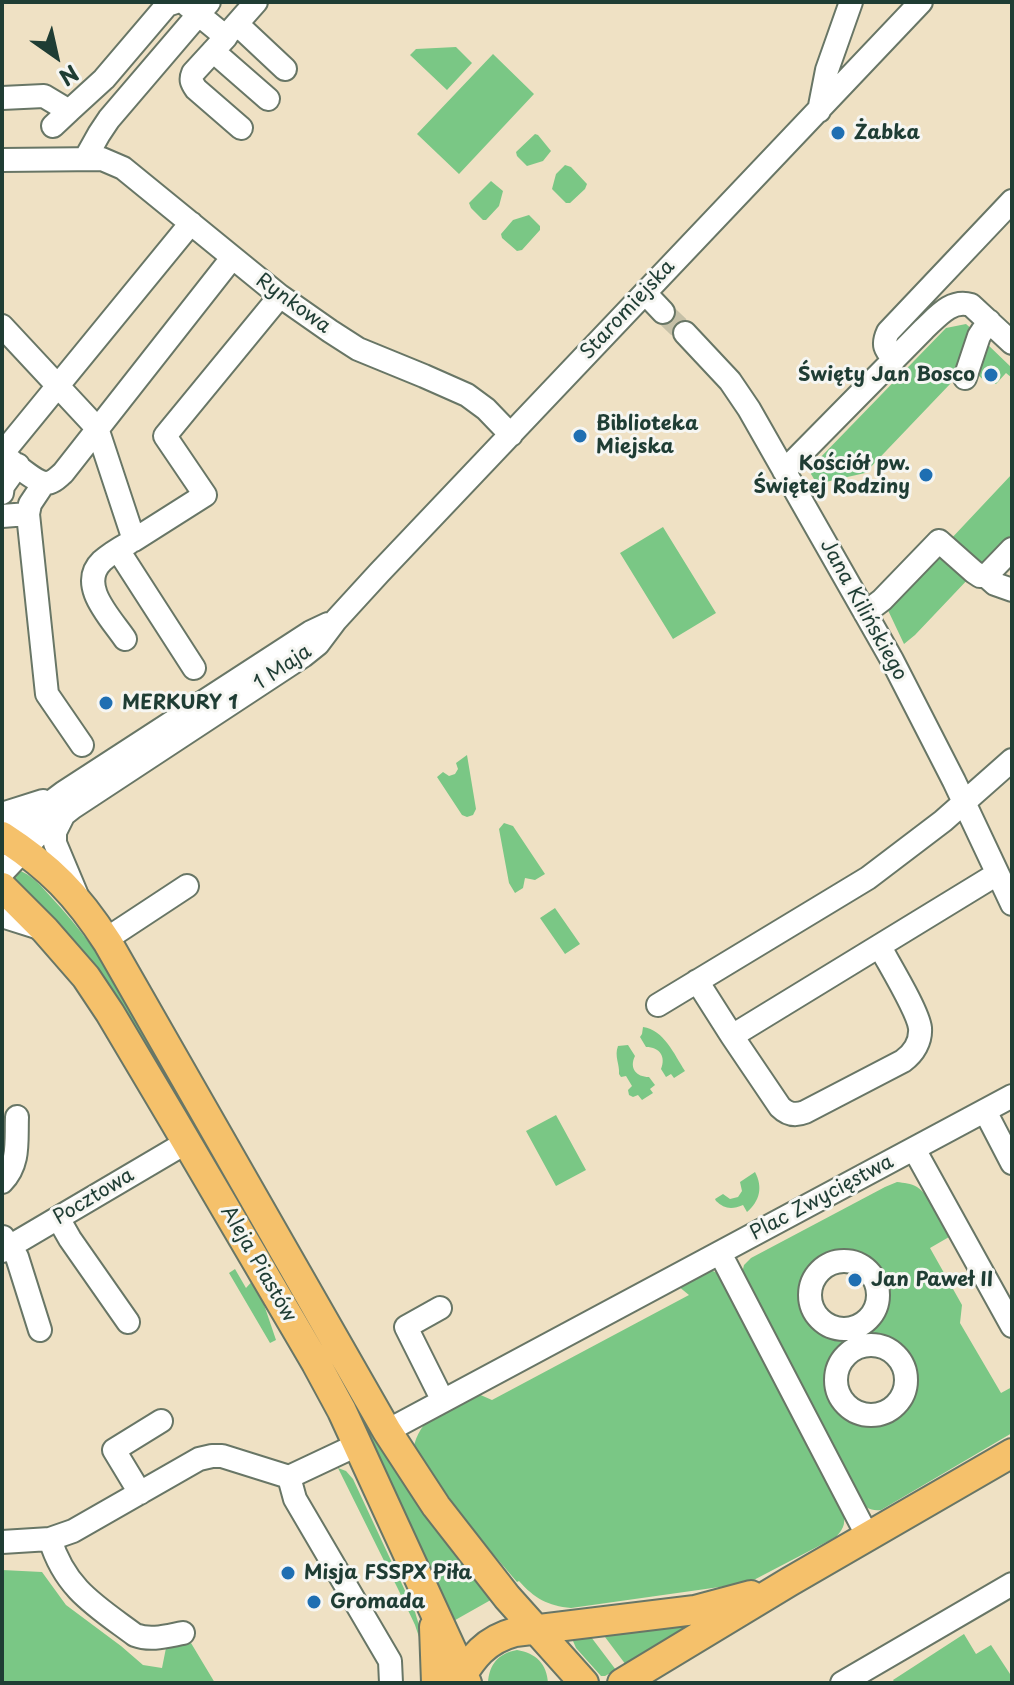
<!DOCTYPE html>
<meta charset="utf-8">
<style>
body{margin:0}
#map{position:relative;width:1014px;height:1685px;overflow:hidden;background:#efe1c4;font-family:"Playpen Sans",sans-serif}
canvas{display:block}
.frame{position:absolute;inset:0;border:4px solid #1f3d34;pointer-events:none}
.north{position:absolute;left:16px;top:16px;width:80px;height:80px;-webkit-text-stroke:6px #f6f6f2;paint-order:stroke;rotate:146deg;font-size:22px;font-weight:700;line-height:32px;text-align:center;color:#1f3d34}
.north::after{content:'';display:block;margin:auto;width:28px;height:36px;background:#1f3d34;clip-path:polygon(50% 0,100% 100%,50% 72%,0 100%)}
</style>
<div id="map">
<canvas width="1014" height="1685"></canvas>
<div class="frame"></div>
<div class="north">N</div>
</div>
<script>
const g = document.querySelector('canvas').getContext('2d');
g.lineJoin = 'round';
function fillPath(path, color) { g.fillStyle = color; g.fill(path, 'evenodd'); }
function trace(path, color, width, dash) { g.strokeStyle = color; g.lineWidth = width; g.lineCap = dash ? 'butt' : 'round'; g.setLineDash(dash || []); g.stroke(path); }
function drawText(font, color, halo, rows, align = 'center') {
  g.font = font + ' "Playpen Sans",sans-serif'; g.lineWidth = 6; g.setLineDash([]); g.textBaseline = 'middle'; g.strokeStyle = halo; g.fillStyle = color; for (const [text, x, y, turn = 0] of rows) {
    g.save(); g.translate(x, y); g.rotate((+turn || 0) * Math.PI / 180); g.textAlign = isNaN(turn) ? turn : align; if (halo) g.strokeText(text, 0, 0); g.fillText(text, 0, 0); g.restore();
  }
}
fillPath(new Path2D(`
 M 456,47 L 472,63 L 447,90 L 410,55 L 416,49 Z
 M 493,54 L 534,94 L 459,174 L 417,134 Z
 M 535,134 L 538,135 L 551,151 L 543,161 L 527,166 L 517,156 L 516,152 Z
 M 565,165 L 571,167 L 587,184 L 585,189 L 570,203 L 566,203 L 552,189 L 556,174 Z
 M 491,181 L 503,191 L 499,206 L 486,220 L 483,220 L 471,208 L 469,203 Z
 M 529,215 L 540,226 L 540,230 L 522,250 L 517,251 L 502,238 L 501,234 L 513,220 Z
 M 966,324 L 974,331 L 951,383 L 865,473 L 817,484 L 811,474 L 815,463 L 946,328 Z
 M 986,343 L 1012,368 L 1012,378 L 1006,373 L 996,384 L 987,383 L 978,375 Z
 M 1012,474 L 1012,534 L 979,569 L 949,541 Z
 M 663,527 L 716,613 L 673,639 L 620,553 Z
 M 933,556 L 949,556 L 971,576 L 915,635 L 904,644 L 886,606 Z
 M 467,755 L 476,809 L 473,815 L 467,817 L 462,815 L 437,777 L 443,772 L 449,776 L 455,774 L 458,769 L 456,763 Z
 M 504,823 L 513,826 L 545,874 L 535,880 L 525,878 L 523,888 L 515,893 L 509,883 L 499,829 Z
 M 18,870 C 31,874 42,887 51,897 C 108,957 146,1032 189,1102 L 177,1109 L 16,881 L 14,875 Z
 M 555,908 L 580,944 L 565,954 L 540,918 Z
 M 643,1027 C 664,1030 674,1054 685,1071 L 674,1078 L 671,1074 L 666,1077 L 661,1069 C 666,1057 660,1047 646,1047 L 640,1037 L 642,1034 Z
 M 628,1045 L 635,1056 C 629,1068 636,1077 649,1077 L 655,1085 L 650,1089 L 653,1093 L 642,1100 L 638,1095 L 633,1097 L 629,1095 L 628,1090 L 632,1086 L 626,1076 L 621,1077 L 619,1074 C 620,1065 614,1056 618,1046 Z
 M 556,1115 L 586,1170 L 556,1186 L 526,1131 Z
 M 755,1172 C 763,1187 760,1201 747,1212 L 743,1205 C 732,1210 724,1209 716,1201 L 715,1199 L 723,1194 L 730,1199 L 738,1197 L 742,1191 L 740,1182 Z
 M 897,1182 C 904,1183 911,1183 917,1187 C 932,1197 940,1221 949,1237 L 930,1248 L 962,1305 L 960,1323 L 1001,1393 L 1012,1387 L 1012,1433 L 881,1510 C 870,1511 866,1508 859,1500 L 742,1273 L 744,1265 L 751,1258 L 885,1187 ZM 840,1261 C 886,1262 891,1323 848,1328 C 837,1329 827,1326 819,1318 C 799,1297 815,1267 840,1261 ZM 865,1345 C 919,1340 918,1419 868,1414 C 857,1413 848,1408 842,1399 C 827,1377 842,1352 865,1345 Z
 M 235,1269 L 246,1288 L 255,1278 L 276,1340 L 270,1343 L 229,1273 Z
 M 711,1270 L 719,1274 L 842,1509 C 846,1522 845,1527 836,1537 L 748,1583 L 571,1608 C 548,1606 534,1598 519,1581 L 517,1582 L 454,1508 L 413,1451 C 419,1415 446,1409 476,1393 L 492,1400 L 689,1295 L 678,1286 L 703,1272 Z
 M 358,1409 L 496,1597 L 450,1623 L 353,1412 Z
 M 338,1468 L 346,1471 L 353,1479 L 415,1612 L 423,1638 L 419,1637 L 415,1625 L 398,1589 Z
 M 2,1570 L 42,1572 L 66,1605 L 121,1646 L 143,1665 L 162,1668 L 166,1648 L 191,1643 L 215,1683 L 2,1683 Z
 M 701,1619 L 626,1665 L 602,1633 Z
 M 588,1633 L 616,1670 L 605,1676 L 601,1676 L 576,1648 L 573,1641 L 577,1635 Z
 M 964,1634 L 976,1654 L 991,1645 L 1012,1677 L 1012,1680 L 1007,1683 L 895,1683 L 893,1680 Z
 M 517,1650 C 536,1653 547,1664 548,1683 L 488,1683 C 489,1664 499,1653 517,1650 Z`), '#7ac785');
trace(new Path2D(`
 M 663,312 L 685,333`), '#c5c0a7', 22, [22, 11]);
const minor = new Path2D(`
 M 187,5 L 226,37 L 193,73 C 190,80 192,83 196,89 L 241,128
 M 237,24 L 285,69
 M 226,36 L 256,2
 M 213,51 L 268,99
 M 2,98 L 44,96 L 69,111 L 104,79 L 167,5 L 176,2
 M 819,111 L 827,70 L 851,2
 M 53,126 L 69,111
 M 85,159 L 99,134 L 109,119 L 209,2
 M 2,160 L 102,159 L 123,168 L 280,296 L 330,331 L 358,349 L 424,376 L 467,395 L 486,409 L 511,435
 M 645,293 L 663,312
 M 2,326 L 97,428 L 134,540 L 205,495 L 165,436 L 280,296
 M 685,333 L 730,381 L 749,409 L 892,660 L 954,781 L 1012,904
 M 894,360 C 885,349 882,345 888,332 L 1012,201
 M 965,378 L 979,336 L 989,321
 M 2,453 C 10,460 36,483 46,483 C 53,483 58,477 63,473 L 232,258
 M 2,454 L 191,223
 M 784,471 L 924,329 C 938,316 951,299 971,305 L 1012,343
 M 2,493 L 3,486 L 18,465
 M 28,514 L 47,694 L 82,745
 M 2,516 L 28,514 L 30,504 L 44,483
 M 118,550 L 194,668
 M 986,576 L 1012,549
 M 865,613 L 882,600 L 939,541 L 974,572 L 980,576 L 986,576 L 995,584 L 1012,590
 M 125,639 C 111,618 77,585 102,561 C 110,554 120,548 129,543
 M 2,814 L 43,801
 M 64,814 L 55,832 L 55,843 L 76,893
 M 2,843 L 27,820 L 63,793 L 311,632 L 328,624
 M 2,873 L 39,834 L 72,808 L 303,656 L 318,644 L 336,620 L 379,573 L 921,2
 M 2,916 L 43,929
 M 105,940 L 187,886
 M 880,947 C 889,964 918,1011 920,1028 C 921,1041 914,1053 903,1061 L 805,1112 C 795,1116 787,1114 780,1107 L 732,1036 L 997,874
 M 697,981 L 732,1036
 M 658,1005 L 868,878 L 943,821 L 1012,760
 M 985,1111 L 1012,1163
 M 914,1149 L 1012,1326
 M 2,1182 C 20,1164 16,1141 17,1117
 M 58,1218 L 70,1239 L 128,1322
 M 3,1237 L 17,1257 L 40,1330
 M 2,1251 L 187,1142
 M 720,1253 L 868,1537
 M810 1295a34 34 0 1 1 68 0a34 34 0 1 1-68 0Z
 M 440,1308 L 406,1327 L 443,1401
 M836 1380a35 35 0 1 1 70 0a35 35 0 1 1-70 0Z
 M 387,1431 L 1012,1096
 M 289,1477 L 295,1499 L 390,1661 L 391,1683
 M 140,1493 L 114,1450 L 161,1421
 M 50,1539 C 65,1589 96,1606 135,1635 C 151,1641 167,1636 183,1633
 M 2,1542 L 50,1539 L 73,1531 L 199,1459 L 212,1456 L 222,1456 L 289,1477 L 357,1445
 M 842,1683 L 1012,1584`);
const major = new Path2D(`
 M 2,836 C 50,867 77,895 108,943 L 387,1431 L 436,1506 L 507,1597 L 584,1683
 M 2,887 L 45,930 L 86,977 L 110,1013 L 173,1119 L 316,1363 L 342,1411 L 467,1683
 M 434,1627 L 436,1683
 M 457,1683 C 473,1657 485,1640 515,1632 L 695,1610 L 751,1595
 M 622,1683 L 789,1582 L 1012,1453`);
trace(minor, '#687666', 26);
trace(major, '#687666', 32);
trace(minor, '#fff', 22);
trace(major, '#f5c16b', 28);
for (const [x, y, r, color] of [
 [838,133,8,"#1f6fb2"],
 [991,375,8,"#1f6fb2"],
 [580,436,8,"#1f6fb2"],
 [926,475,8,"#1f6fb2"],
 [106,703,8,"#1f6fb2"],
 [855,1280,8,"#1f6fb2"],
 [288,1573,8,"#1f6fb2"],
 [314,1602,8,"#1f6fb2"]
]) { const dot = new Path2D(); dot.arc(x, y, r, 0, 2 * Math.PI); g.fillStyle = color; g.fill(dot); trace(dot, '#f6f6f2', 3); }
drawText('bold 20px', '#1f3d34', '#f6f6f2', [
 ["Żabka",854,133],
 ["Święty Jan Bosco",975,375,"right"],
 ["Biblioteka",596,424],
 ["Miejska",596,447],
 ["Kościół pw.",910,464,"right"],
 ["Świętej Rodziny",910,487,"right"],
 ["MERKURY 1",122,703],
 ["Jan Paweł II",871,1280],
 ["Misja FSSPX Piła",304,1573],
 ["Gromada",330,1602]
], 'left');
drawText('20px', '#1f3d34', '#f6f6f2', [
 ["Rynkowa",293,304,36],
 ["Staromiejska",628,310,-47],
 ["Jana Kilińskiego",863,610,61],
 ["1 Maja",283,668,-34],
 ["Pocztowa",94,1197,-31],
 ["Plac Zwycięstwa",822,1198,-28],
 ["Aleja Piastów",258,1264,60]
]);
</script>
